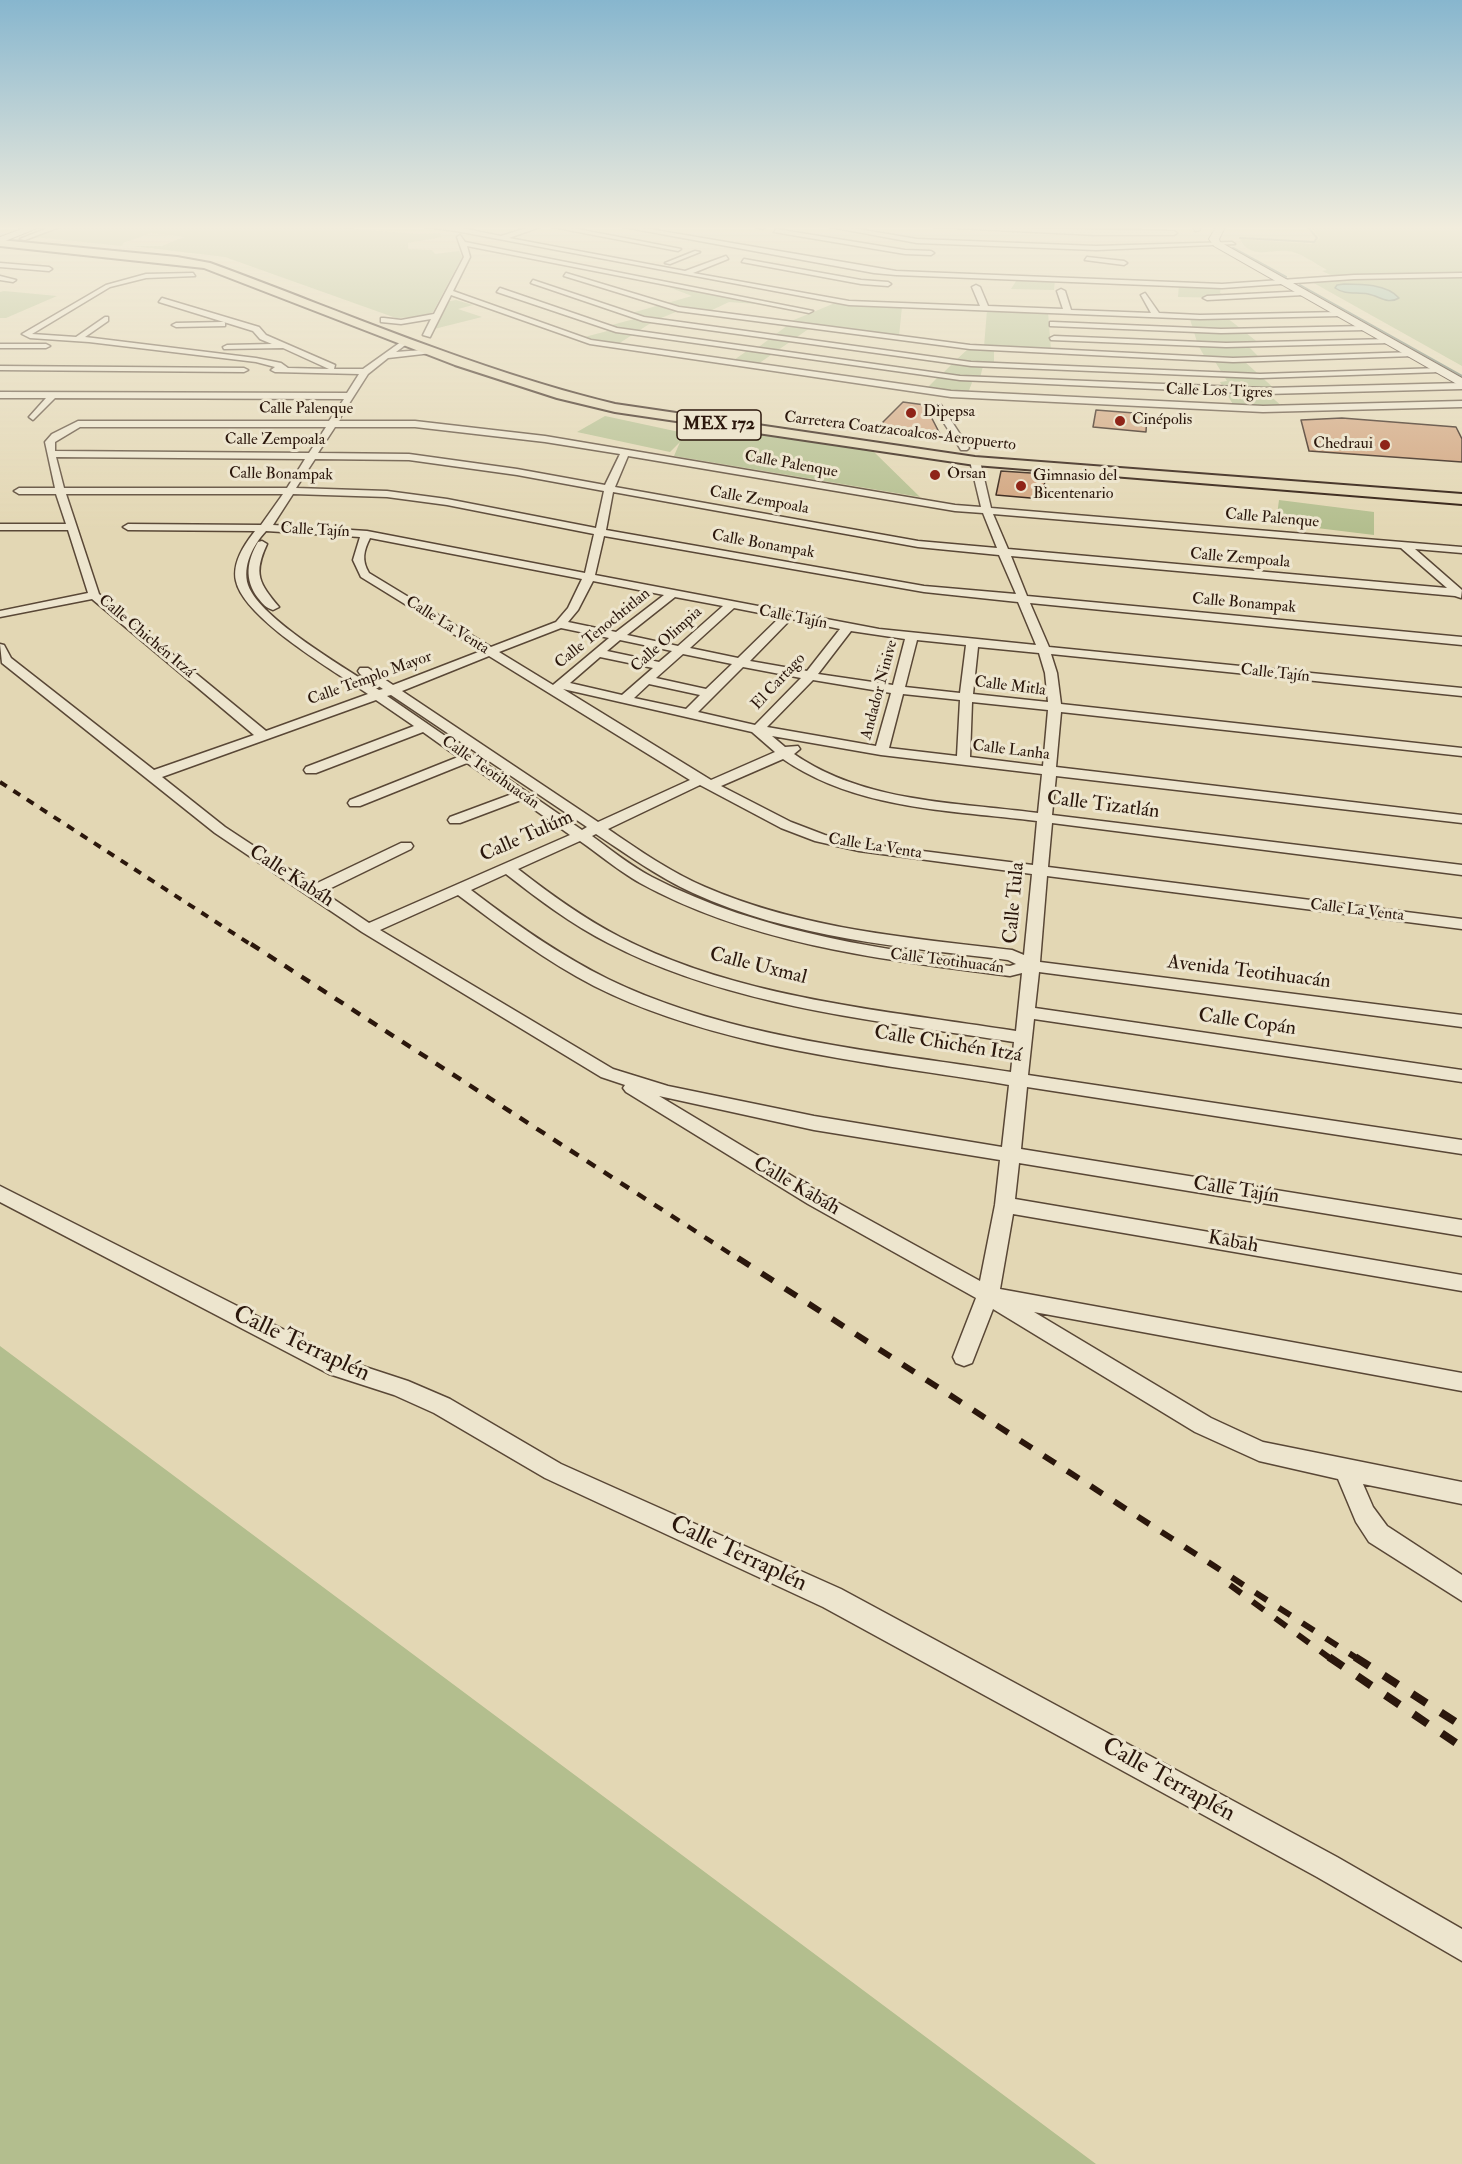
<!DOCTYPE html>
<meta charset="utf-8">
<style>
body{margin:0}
canvas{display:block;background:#e3d7b4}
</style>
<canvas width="1462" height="2164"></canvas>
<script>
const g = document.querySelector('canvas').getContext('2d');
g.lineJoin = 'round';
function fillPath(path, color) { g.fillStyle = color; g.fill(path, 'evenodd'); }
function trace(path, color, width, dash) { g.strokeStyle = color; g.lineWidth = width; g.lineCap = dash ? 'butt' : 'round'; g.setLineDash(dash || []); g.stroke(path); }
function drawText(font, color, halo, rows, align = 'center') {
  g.font = font + ' "IM FELL Double Pica",serif'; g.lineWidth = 6; g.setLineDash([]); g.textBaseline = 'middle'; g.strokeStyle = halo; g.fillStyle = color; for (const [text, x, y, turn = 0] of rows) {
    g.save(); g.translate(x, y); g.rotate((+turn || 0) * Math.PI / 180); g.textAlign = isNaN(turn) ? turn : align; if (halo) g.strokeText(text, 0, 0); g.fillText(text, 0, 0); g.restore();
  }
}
fillPath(new Path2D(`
 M 61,227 L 329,227 L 419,234 L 440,233 L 442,237 L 408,243 L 408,249 L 432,250 L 435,254 L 459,251 L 462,257 L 433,312 L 421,317 L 396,318 L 225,257 L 133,246 L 162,246 L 184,237 L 151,233 L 123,243 L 122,246 L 34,237 Z
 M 1311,227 L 1462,227 L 1462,274 L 1333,276 L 1322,271 L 1327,270 C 1316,264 1300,252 1288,251 C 1269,249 1250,260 1240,239 L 1311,244 L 1320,238 Z
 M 1462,276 L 1462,366 L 1312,282 L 1315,281 Z
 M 1018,278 L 1055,279 L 1054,290 L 1011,289 Z
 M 661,284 L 771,305 L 729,302 L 708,312 L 683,309 L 654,321 L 618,344 L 581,338 L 611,330 L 608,326 L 638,318 L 628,314 L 692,296 Z
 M 1179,284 L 1221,286 L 1220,293 L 1231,298 L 1178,297 Z
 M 4,291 L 57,296 L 6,318 L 0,318 L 0,292 Z
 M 456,300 L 473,305 L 458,309 L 482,317 L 434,329 L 445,302 Z
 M 835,303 L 902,307 L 899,336 L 789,322 Z
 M 987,310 L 1048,312 L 1051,350 L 984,347 Z
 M 1189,316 L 1226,317 L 1260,344 L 1247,345 L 1262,360 L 1244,361 L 1277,391 L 1266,392 L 1285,409 L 1235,408 L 1220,382 L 1227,381 L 1214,360 L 1206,359 L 1198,345 Z
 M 788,325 L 810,328 L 758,364 L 734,360 L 751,348 L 756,349 Z
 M 968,349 L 994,350 L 994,363 L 956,360 Z
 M 954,362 L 983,366 L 980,378 L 942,374 Z
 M 939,376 L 973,380 L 968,393 L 926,389 Z
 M 605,416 L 684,433 L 686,423 L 873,451 L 920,497 L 674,456 L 680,442 L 670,452 L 577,432 Z
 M 1279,500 L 1374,512 L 1374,535 L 1276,523 Z
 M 0,1346 L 1096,2164 L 0,2164 Z`), '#b3be8e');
const water = new Path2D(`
 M 1344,284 C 1361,284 1387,284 1399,298 C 1388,305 1379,296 1368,294 C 1356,292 1345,295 1335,288 L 1337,285 Z`);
fillPath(water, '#96baa8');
trace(water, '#6b796a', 1.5);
trace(new Path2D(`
 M 1240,238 L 1314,242 L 1317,238 L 1308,227
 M 1233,248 L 1286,277
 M 1300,285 L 1462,376`), '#6b796a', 2);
const building = new Path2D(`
 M 903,402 L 925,405 L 940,434 L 880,425 Z
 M 1096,410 L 1147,414 L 1146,432 L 1093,427 Z
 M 1342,418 L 1456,427 L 1462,439 L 1462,462 L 1309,451 L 1301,420 Z
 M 1001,471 L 1046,474 L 1042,499 L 996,495 Z`);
fillPath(building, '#d1a37d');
trace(building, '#2b170c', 1.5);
const street = new Path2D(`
 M 50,227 L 59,227 L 25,240 L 20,239 Z
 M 426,227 L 456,227 L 501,236 L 530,227 L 540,227 L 509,238 L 685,271 L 726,256 L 728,259 L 693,273 L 849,301 L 980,306 L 972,287 L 976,285 L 980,287 L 988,306 L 1063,309 L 1057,291 L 1061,289 L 1065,291 L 1071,310 L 1151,313 L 1141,295 L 1145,293 L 1159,313 L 1200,315 L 1339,312 L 1343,314 L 1339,316 L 1200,319 L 849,305 L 456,231 Z
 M 552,227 L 567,227 L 681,249 L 678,251 Z
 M 623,227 L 638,227 L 896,271 L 1222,284 L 1354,275 L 1462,273 L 1462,277 L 1354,279 L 1222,288 L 896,275 L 874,273 Z
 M 757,227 L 765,227 L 762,229 Z
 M 830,227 L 846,227 L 917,239 L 1096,246 L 1232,242 L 1235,244 L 1096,250 L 917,243 Z
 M 934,227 L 1174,231 L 1177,233 L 1174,235 L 1096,235 Z
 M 1194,227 L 1200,227 L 1200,230 L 1195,231 Z
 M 776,229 L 905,250 L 931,251 L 934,253 L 931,255 L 905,254 L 774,232 Z
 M 460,235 L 465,242 L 813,311 L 809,313 L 467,246 L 470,257 L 453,291 L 591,340 L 951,391 L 1263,406 L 1462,401 L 1462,407 L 1263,412 L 951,397 L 590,344 L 451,295 L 430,337 L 423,335 L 431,319 L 401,324 L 381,322 L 381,318 L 384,318 L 401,320 L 434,314 L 464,257 L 457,237 Z
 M 695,251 L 700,252 L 670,264 L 665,263 Z
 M 1087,257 L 1124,261 L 1127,263 L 1124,265 L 1085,260 Z
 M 744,259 L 861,280 L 888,282 L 891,284 L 888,286 L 861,284 L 742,262 Z
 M 0,263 L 49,267 L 52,269 L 49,271 L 0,267 Z
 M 193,273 L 195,276 L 146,278 L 110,287 L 32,334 L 76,337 L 105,317 L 108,317 L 108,321 L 85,337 L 256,358 L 281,363 L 288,368 L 329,369 L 283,348 L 224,349 L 223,347 L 227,345 L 272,344 L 260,339 L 253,331 L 159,302 L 162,298 L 259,327 L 266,335 L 335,365 L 334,369 L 363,369 L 405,339 L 408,339 L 408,343 L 396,352 L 435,349 L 436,351 L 432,353 L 388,358 L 368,374 L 338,421 L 415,421 L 545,436 L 955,505 L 981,507 L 970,461 L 975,458 L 980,461 L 991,508 L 1462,547 L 1462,553 L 1415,549 L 1462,590 L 1461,598 L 1455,596 L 1011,556 L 1027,596 L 1462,637 L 1462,645 L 1030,603 L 1049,647 L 1462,688 L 1462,696 L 1051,654 L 1057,673 L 1061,704 L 1462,748 L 1462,756 L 1061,712 L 1056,767 L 1462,815 L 1462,823 L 1056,776 L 1052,815 L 1462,865 L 1462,875 L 1052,823 L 1048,867 L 1462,919 L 1462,929 L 1047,876 L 1040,962 L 1462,1015 L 1462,1027 L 1039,972 L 1035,1008 L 1462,1070 L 1462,1082 L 1034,1019 L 1028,1075 L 1462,1140 L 1462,1154 L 1027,1087 L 1021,1149 L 1462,1220 L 1462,1236 L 1019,1163 L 1015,1199 L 1462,1275 L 1462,1291 L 1013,1214 L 1000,1289 L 1462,1373 L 1462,1391 L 1034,1312 L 1211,1418 L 1263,1442 L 1462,1482 L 1462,1504 L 1363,1484 L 1373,1507 L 1387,1526 L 1462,1575 L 1462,1601 L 1369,1542 L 1356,1522 L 1338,1479 L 1259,1461 L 1195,1432 L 993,1309 L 972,1363 L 964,1366 L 956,1363 L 953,1357 L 976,1298 L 808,1204 L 626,1092 L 623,1088 L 625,1085 L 601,1077 L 362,932 L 215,833 L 2,663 L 0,644 L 4,645 L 11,658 L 154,770 L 254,735 L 92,599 L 0,617 L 0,611 L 88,593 L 68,530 L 0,530 L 0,524 L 66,524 L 56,494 L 19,494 L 14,491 L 19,488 L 55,488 L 45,442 L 52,434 L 78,421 L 329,421 L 344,399 L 55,398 L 33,420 L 29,417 L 46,398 L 0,398 L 0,392 L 347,393 L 359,374 L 275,372 L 271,370 L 275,367 L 256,362 L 89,342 L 30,338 L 22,334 L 106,285 L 146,274 ZM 80,427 L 326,427 L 309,453 L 55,451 L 55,442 ZM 335,427 L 415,427 L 545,442 L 620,454 L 605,485 L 517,469 L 409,454 L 318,453 ZM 628,456 L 955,511 L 983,513 L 997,548 L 918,541 L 615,487 ZM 56,457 L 305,459 L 287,488 L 64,488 ZM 315,459 L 409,460 L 517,475 L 604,491 L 596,528 L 447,499 L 387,491 L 296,488 ZM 613,492 L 918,547 L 999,555 L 1016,594 L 924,586 L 606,530 ZM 66,494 L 283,494 L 261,525 L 128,524 L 123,527 L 128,530 L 255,531 C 244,545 232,563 236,581 C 244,619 336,672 368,694 L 266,731 L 99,594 ZM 293,494 L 387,497 L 447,505 L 594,534 L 585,573 L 367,531 L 273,525 ZM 993,514 L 1401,548 L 1447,588 L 1008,549 ZM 266,531 L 360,537 L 353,560 L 361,577 L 481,651 L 393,685 L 368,668 L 360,668 L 358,671 L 360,674 L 383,689 L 379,690 C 347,669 260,619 248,585 C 242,566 253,545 266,531 ZM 604,536 L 924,592 L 1018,602 L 1036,645 L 879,629 L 595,575 ZM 370,538 L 582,579 L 568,608 L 556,622 L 491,647 L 369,573 C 361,560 364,550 370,538 ZM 593,581 L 664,595 L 616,632 L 568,622 L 578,610 ZM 675,597 L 723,606 L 678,646 L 627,635 ZM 734,608 L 780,617 L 738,658 L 690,648 ZM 791,619 L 840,629 L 807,671 L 750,661 ZM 561,628 L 609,638 L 553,685 L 499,652 ZM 851,631 L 905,639 L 893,685 L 818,674 ZM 620,640 L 672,651 L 659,662 L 607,651 ZM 917,640 L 966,645 L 960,693 L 905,687 ZM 978,647 L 1039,653 L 1045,673 L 1048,702 L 973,694 ZM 683,654 L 732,664 L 706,689 L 656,678 ZM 489,656 L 690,780 L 598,822 L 402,691 ZM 600,657 L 653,668 L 622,695 L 570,683 ZM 743,667 L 801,678 L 755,725 L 698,712 ZM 813,680 L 891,693 L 876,746 L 767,727 ZM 649,684 L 700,695 L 686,709 L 634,698 ZM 563,689 L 752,732 L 775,752 L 711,780 ZM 903,694 L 960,700 L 957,756 L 889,748 ZM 391,695 L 587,827 L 582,830 L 387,696 ZM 376,700 L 414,726 L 306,767 L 304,770 L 306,773 L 316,773 L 423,732 L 458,757 L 350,800 L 348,803 L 350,806 L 360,806 L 467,763 L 512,794 L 450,817 L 448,820 L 450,823 L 460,823 L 521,800 L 570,835 L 369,923 L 323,892 L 411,849 L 413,846 L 411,843 L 401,843 L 313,885 L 225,827 L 162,777 ZM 972,702 L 1048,710 L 1043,766 L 970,757 ZM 772,736 L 881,755 L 1042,774 L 1038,813 C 955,802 865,803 794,754 L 800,749 L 798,746 L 785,747 ZM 783,759 C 857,810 950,810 1037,821 L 1033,865 L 859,843 L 825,835 L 791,822 L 721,786 ZM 700,785 L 781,828 L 815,841 L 859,851 L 1032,874 L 1024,955 L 1012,950 C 909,938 802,929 705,887 C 670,872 639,850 608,829 ZM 596,834 C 628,855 658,877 693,893 C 791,938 902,947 1008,960 L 1016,964 L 1010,966 C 887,950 764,935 652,877 C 631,866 611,850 592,836 ZM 580,841 C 600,855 619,871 640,883 C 753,945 885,960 1010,976 L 1022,973 L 1016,1031 C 883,1010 741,999 620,937 C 583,918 550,894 518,869 ZM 506,874 C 538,899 571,924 608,943 C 730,1007 880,1021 1014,1042 L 1011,1072 C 876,1051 732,1039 608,979 C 559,955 514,923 471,890 ZM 458,895 C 502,928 546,961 594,986 C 719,1049 873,1062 1009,1085 L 1002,1147 L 814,1116 L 668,1086 L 613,1069 L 380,930 ZM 659,1096 L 814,1130 L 1000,1160 L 995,1205 L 980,1281 L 822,1194 Z
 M 566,273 L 679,307 L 970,345 L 1233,358 L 1414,352 L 1418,354 L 1414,356 L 1233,362 L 970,349 L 678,311 L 564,276 Z
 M 0,276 L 16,280 L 13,282 L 0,280 Z
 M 533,280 L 644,317 L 971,362 L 1260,374 L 1440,368 L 1444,370 L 1440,372 L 1260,378 L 971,366 L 643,321 L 531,283 Z
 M 500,288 L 617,328 L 960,376 L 1265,388 L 1462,383 L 1462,389 L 1265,394 L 960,380 L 616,332 L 497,292 Z
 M 1307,291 L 1304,295 L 1207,300 L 1203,298 L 1207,296 Z
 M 222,322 L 225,322 L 225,326 L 176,327 L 172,325 L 176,323 Z
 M 1053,322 L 1221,329 L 1365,326 L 1369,328 L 1365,330 L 1221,333 L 1050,326 L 1050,322 Z
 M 1054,336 L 1226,343 L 1390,339 L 1394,341 L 1390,343 L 1226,347 L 1051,340 L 1050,338 Z
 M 0,344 L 46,344 L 50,346 L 46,348 L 0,348 Z
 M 0,366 L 244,368 L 248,370 L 244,372 L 0,370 Z
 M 935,405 L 941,405 L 969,448 L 967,450 L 961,450 L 934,407 Z
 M 262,541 L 267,544 C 253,574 259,583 279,607 L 273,610 C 266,608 262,603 258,598 C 244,579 247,561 258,542 Z
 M 0,1186 L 344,1360 L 408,1381 L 450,1399 L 561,1464 L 841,1589 L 1337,1857 L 1462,1929 L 1462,1961 L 1317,1877 L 823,1607 L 545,1478 L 434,1413 L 394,1395 L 329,1374 L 0,1202 Z`);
const secondary = new Path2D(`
 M 27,227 L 40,227 L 0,243 L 0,237 Z
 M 1216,227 L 1225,227 L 1219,239 L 1220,242 L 1462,378 L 1462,387 L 1214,246 L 1209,239 Z`);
const primary = new Path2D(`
 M 0,240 L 177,257 L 210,263 C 344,312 475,370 615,404 L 975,457 L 1462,494 L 1462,504 L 975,465 L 615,412 L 557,398 L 455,365 L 204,268 L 0,246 Z`);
trace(street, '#594736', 3);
trace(secondary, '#2b170c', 2);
trace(primary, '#2b170c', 4);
fillPath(street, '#ede5ce');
fillPath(secondary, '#ede5ce');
fillPath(primary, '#e3d7b4');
trace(new Path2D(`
 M 0,782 L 253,946`), '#2b170c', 4, [8, 8]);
trace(new Path2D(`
 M 251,944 L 740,1260`), '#2b170c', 4.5, [10, 10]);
trace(new Path2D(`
 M 738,1258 L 1358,1659
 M 1230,1585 L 1331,1659`), '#2b170c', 6, [14, 14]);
trace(new Path2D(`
 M 1329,1657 L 1462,1747
 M 1355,1657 L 1462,1726`), '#2b170c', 8, [17, 17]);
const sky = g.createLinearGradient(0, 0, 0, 530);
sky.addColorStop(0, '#87b6ce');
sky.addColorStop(0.43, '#f2eddd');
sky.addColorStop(1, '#f2eddd00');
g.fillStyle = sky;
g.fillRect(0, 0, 1462, 530);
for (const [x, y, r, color] of [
 [911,413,6,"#8f2418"],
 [1120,421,6,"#8f2418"],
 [1385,445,6,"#8f2418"],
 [935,475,6,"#8f2418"],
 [1021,486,6,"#8f2418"]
]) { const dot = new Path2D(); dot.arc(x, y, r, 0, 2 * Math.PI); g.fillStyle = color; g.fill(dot); trace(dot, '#ede5ce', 2); }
drawText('16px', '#2b170c', '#ede5ce', [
 ["Calle Los Tigres",1219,392,2],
 ["Calle Palenque",306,410],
 ["Carretera Coatzacoalcos-Aeropuerto",900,432,7],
 ["Calle Zempoala",275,441],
 ["Calle Palenque",791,465,10],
 ["Calle Bonampak",281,475,1],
 ["Calle Zempoala",759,501,10],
 ["Calle Palenque",1272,519,5],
 ["Calle Tajín",315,531,3],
 ["Calle Bonampak",763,545,10],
 ["Calle Zempoala",1240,559,5],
 ["Calle Bonampak",1244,604,5],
 ["Calle Tajín",793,618,11],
 ["Calle La Venta",447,626,32],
 ["Calle Tenochtitlan",603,629,-39],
 ["Calle Chichén Itzá",146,637,40],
 ["Calle Olimpia",667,640,-42],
 ["Calle Tajín",1275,674,6],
 ["Calle Templo Mayor",370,679,-20],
 ["El Cartago",779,682,-47],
 ["Calle Mitla",1010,687,7],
 ["Andador Ninive",880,690,-75],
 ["Calle Lanha",1011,751,7],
 ["Calle Teotihuacán",490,773,35],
 ["Calle La Venta",875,847,9],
 ["Calle La Venta",1357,911,7],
 ["Calle Teotihuacán",947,962,7]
]);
drawText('16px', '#2b170c', '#ede5ce', [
 ["Dipepsa",923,413],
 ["Cinépolis",1132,421],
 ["Chedraui",1373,445,"right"],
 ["Orsan",947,475],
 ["Gimnasio del",1033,477],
 ["Bicentenario",1033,495]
], 'left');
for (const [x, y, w] of [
 [719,425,84]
]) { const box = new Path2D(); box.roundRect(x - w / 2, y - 15, w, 30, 4.5); g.fillStyle = '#ede5ce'; g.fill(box); trace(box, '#2b170c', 1.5); }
drawText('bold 18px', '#2b170c', null, [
 ["MEX 172",719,425]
]);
drawText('20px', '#2b170c', '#ede5ce', [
 ["Calle Tizatlán",1103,806,7],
 ["Calle Tulúm",527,837,-24],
 ["Calle Kabáh",291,877,33],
 ["Calle Tula",1015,903,-85],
 ["Calle Uxmal",758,967,14],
 ["Avenida Teotihuacán",1249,973,7],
 ["Calle Copán",1247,1023,8],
 ["Calle Chichén Itzá",948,1045,9],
 ["Calle Kabáh",796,1187,30],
 ["Calle Tajín",1236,1191,9],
 ["Kabah",1233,1243,10]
]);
drawText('24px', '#2b170c', '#ede5ce', [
 ["Calle Terraplén",301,1345,25],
 ["Calle Terraplén",738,1555,25],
 ["Calle Terraplén",1168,1781,29]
]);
</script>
